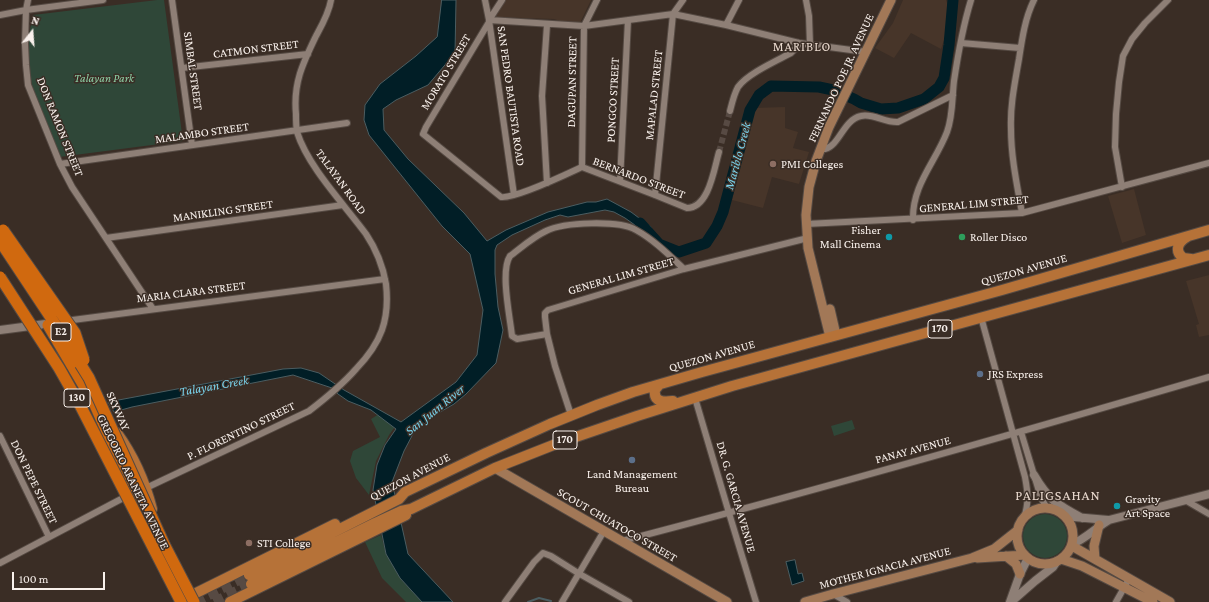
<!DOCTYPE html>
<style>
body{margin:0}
#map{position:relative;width:1209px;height:602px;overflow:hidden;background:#3a2d25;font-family:"Crimson Pro",serif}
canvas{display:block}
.north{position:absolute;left:12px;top:12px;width:40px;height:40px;-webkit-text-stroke:3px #3a2d25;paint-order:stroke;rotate:17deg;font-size:11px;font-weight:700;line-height:16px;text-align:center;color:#f9f1ec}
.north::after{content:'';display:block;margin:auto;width:14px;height:18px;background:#f9f1ec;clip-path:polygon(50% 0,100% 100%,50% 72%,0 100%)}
.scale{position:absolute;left:12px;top:572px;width:93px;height:18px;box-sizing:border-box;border:2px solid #f9f1ec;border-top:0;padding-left:5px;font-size:12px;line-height:14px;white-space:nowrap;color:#f9f1ec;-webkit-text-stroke:3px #3a2d25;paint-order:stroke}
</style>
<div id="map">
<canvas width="1209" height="602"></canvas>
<div class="north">N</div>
<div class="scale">100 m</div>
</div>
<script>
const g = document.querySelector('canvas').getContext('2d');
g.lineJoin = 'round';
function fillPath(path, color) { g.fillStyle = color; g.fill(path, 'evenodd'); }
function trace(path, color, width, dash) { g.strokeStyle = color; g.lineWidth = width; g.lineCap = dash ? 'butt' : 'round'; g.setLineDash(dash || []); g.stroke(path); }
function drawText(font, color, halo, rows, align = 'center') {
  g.font = font + ' "Crimson Pro",serif'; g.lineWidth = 3; g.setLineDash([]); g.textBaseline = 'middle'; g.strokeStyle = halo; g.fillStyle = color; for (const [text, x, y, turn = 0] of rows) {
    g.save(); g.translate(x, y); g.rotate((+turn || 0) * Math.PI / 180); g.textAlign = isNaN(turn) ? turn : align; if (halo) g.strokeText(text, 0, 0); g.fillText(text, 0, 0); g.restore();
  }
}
fillPath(new Path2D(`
 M 506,0 L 591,0 L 580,23 L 568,24 L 554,19 L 495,17 Z
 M 903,0 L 946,0 L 949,9 L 948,28 L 941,49 L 911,33 L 894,58 L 875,48 L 893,23 Z
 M 785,107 L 785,128 L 798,132 L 793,148 L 809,152 L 799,184 L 772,177 L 763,208 L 732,200 L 754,108 Z
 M 1134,189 L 1146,235 L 1122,243 L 1108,196 Z
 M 1209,275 L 1209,335 L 1199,337 L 1196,325 L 1199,324 L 1186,281 Z`), '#473529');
fillPath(new Path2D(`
 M 157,0 L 164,0 L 183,141 L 59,157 C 45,121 24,82 28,43 C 29,34 31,24 33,15 Z
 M 379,414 L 397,424 L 389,435 L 376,461 L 369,495 L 356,478 L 350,461 L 353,451 L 380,437 L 371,419 Z
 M 852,420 L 855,429 L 834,436 L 831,426 Z
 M1023 536a22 22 0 1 1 44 0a22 22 0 1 1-44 0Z
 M 381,535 L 386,554 L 400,578 L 422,602 L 406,602 L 382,578 L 365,542 Z`), '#2f4738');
const water = new Path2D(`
 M 442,0 L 456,0 L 455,53 L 428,85 L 396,100 L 383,109 L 384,130 L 408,159 L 464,213 L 487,241 L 506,230 L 548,212 L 587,202 L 596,202 L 607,199 L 631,212 L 651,227 L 649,235 L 625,218 L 614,212 L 605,210 L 568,217 L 560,215 L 545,220 L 512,235 L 497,245 L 495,250 L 495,274 L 498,307 L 503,330 L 496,363 L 466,394 L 454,404 L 435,415 L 414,432 L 404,451 L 392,482 L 408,554 L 453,602 L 422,602 L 400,578 L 386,554 L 373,490 L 377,465 L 385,445 L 396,429 L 371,410 L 348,401 L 338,394 L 332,388 L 293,375 L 132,407 L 114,412 L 108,402 L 283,369 L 301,368 L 319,373 L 344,390 L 401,422 L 456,382 L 477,355 L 483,310 L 470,254 L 442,226 L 369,135 L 364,120 L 365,105 L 380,84 L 416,56 L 437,37 Z
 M 795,560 L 798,574 L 802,573 L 804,581 L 792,585 L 786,562 Z`);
fillPath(water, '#011e26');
trace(water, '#4b5d61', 1);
trace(new Path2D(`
 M 528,602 L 539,598 L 551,601`), '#4b5d61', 2);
trace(new Path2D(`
 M 640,223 L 659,244 L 679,252 L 706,243 L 717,226 L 723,212 L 750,110 L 759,95 L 771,86 L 819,87 L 833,90 L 854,99 L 861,103 L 881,109 L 898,108 L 924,99 L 939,87 L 944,78 L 949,45 L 953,0`), '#011e26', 11);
trace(new Path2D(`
 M 719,152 L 730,111`), '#574a43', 6, [6, 3]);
trace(new Path2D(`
 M 195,602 L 249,575
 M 214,602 L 251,584`), '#574a43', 10, [10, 5]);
const minor = new Path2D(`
 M 28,0 L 26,10 L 25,44 L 26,65 L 28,85 L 60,164 L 72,187 L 153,309
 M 172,0 L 192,145
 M 485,0 L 489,20 L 514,195
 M 806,0 L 809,16 L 810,45
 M 0,15 L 26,10 L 103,0
 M 489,20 L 584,26 L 673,14 L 726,25 L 799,43 L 866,52
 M 489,20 L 502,0
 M 489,22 L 426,127 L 423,134 L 501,197 C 515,199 567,174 582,167 L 655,195 L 687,208 C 709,208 714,169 719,152
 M 726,25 L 739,0
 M 961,43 L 1020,48
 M 182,68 L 308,54
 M 730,111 C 732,103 734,94 738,87 C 747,74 776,61 791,53 L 796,48 L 799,43
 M 821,147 L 825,149 C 840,145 843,120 861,116 C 873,113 885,123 898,122 L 953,95
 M 60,164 L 347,123
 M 582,167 L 584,26 L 597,0
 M 620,181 L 628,20
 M 547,183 L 542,96 L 547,25
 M 1122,187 L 1115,147 L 1116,114 L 1119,82 L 1123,56 L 1132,39 L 1145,23 L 1168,0
 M 655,195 L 673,14 L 683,0
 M 1022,213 C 1017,185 1011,157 1011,129 C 1010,105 1015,82 1019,59 C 1022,39 1025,18 1034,0
 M 913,220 C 912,185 935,163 947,132 C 953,116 952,98 954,81 C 958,54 963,26 971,0
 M 806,224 L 1022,213 L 1209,163
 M 106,238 L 343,205
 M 981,317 L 1025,477 C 1028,493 1029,502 1024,518
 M 65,321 L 385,279
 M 547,334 L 517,339 L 512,336 C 510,317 500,271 510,256 C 522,247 533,237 546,231 C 564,222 619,220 636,230 C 654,240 669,255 684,269
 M 695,398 L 729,513 L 756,602
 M 571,415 L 555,366 L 547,334 L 545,317 L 545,313 L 548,310 L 684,269 L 808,238
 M 1021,432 L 1041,498 L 1047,508
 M 0,436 L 49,537
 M 146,488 L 309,411 C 326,398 342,385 356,369 C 381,343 390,320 386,284 C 383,267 376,249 366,234 C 344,204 308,167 297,132 C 296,126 296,119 296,114 C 293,83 303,63 316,36 C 322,25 329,13 331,0
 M 1185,500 L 1209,514
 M 622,541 C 818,490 1014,434 1209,377
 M 0,563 L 125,497
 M 833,594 L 847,602
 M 505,602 L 534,562 L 543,553 L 551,556 L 578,573 L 629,602
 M 562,602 L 604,531
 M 1116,602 L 1129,579`);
const tertiary = new Path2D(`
 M 0,330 L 53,323
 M 1034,475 C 1048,499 1057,505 1082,518
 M 1063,514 L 1074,517 L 1108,520
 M 1072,544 C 1083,541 1098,526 1109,520 L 1209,494
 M 1010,602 L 1020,574 L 1028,558
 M 1011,602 L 1035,581 L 1053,567 L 1057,561`);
const secondary = new Path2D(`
 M 830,309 L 836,335
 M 830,337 L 808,248 L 806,215 L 809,187 L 816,161 L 829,127 L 891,0
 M 495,468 L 727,602
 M1017 536a28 28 0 1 1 56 0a28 28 0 1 1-56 0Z
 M 1072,546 L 1170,602
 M 1006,556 L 1016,564 L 1020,574
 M 977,558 L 1025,555
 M 1061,559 L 1082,566 L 1153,602
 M 1095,559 L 1094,546 L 1099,525
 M 805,602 L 833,594 L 972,558 L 994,549 L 1018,530`);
const primary = new Path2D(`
 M 1187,237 C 1178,242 1174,251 1183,258 L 1191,259
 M 659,385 L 655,390 C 653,403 665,402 673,401
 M 117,433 C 133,455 145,482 152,509
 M 249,575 L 399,499 L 405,492 L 486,453 L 550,424 L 597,405 L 633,392 L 702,372 L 1002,290 L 1209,230
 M 251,584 L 375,523 L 401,511 L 411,509 L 495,468 L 561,442 L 637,416 L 732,386 L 1209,255
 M 184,599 L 335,524
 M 230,602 L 406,515`);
const motorway = new Path2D(`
 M 71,364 L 95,405 L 136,498 L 147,509`);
trace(minor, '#554a43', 8);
trace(tertiary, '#554a43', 10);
trace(secondary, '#554a43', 11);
trace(primary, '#554a43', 12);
trace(motorway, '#554a43', 13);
trace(minor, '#8e7f76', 6);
trace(tertiary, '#8e7f76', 8);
trace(secondary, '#a27857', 9);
trace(primary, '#b67238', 10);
trace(motorway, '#d0690f', 11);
const motorwayBridge = new Path2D(`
 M 3,230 L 75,333 L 84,360
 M 0,241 L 61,333 L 89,378 L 164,544 L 194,602
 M 0,277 L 59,368 L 80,405 L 181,602
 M 48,325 L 71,364`);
trace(motorwayBridge, '#554a43', 13, []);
trace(motorwayBridge, '#d0690f', 11);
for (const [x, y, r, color] of [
 [773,164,4,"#8d6e63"],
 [889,237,4,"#0f9aa8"],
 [962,237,4,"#2e9e5b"],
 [980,374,4,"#5c6f8a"],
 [632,460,4,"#5c6f8a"],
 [1117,506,4,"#0f9aa8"],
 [249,543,4,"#8d6e63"]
]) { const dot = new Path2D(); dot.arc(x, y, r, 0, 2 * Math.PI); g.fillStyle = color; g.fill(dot); trace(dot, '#3a2d25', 1.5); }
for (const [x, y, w] of [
 [940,329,24],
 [61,332,20],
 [77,398,26],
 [565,440,24]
]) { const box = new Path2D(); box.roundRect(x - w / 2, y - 9, w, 18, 3); g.fillStyle = '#3a2d25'; g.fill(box); trace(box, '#f9f1ec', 1); }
drawText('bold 11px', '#f9f1ec', null, [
 ["170",940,329],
 ["E2",61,332],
 ["130",77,398],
 ["170",565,440]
]);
drawText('12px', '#f9f1ec', '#3a2d25', [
 ["CATMON STREET",256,49,-7],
 ["SIMBAL STREET",193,71,82],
 ["MORATO STREET",446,72,-59],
 ["FERNANDO POE JR. AVENUE",841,78,-65],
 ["DAGUPAN STREET",572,82,-89],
 ["MAPALAD STREET",654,95,-84],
 ["SAN PEDRO BAUTISTA ROAD",511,96,82],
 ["PONGCO STREET",613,100,-87],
 ["DON RAMON STREET",60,127,68],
 ["MALAMBO STREET",202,133,-8],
 ["BERNARDO STREET",639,178,21],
 ["TALAYAN ROAD",341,182,54],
 ["GENERAL LIM STREET",974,204,-5],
 ["MANIKLING STREET",223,211,-8],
 ["QUEZON AVENUE",1024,270,-16],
 ["GENERAL LIM STREET",621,276,-16],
 ["MARIA CLARA STREET",191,292,-7],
 ["QUEZON AVENUE",712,356,-16],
 ["SKYWAY",118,411,66],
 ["P. FLORENTINO STREET",241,431,-26],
 ["PANAY AVENUE",913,450,-15],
 ["QUEZON AVENUE",410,477,-28],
 ["DON PEPE STREET",34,482,64],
 ["GREGORIO ARANETA AVENUE",133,482,64],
 ["DR. G. GARCIA AVENUE",736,497,74],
 ["SCOUT CHUATOCO STREET",617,525,30],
 ["MOTHER IGNACIA AVENUE",885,568,-15]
]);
drawText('italic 12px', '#8fd4a9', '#3a2d25', [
 ["Talayan Park",104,78]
]);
drawText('12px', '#f9f1ec', '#3a2d25', [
 ["PMI Colleges",781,164],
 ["Fisher",881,230,"right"],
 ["Mall Cinema",881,244,"right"],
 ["Roller Disco",970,237],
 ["JRS Express",988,374],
 ["Land Management",632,474,"center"],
 ["Bureau",632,488,"center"],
 ["Gravity",1125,499],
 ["Art Space",1125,513],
 ["STI College",257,543]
], 'left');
g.letterSpacing = '1px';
drawText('13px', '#e9d9ce', '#3a2d25', [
 ["MARIBLO",802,47]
]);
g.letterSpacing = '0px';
drawText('italic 13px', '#79d2eb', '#3a2d25', [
 ["Mariblo Creek",738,156,-75],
 ["Talayan Creek",214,386,-10],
 ["San Juan River",435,410,-39]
]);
g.letterSpacing = '1px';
drawText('14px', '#e9d9ce', '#3a2d25', [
 ["PALIGSAHAN",1058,496]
]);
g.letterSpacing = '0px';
</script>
